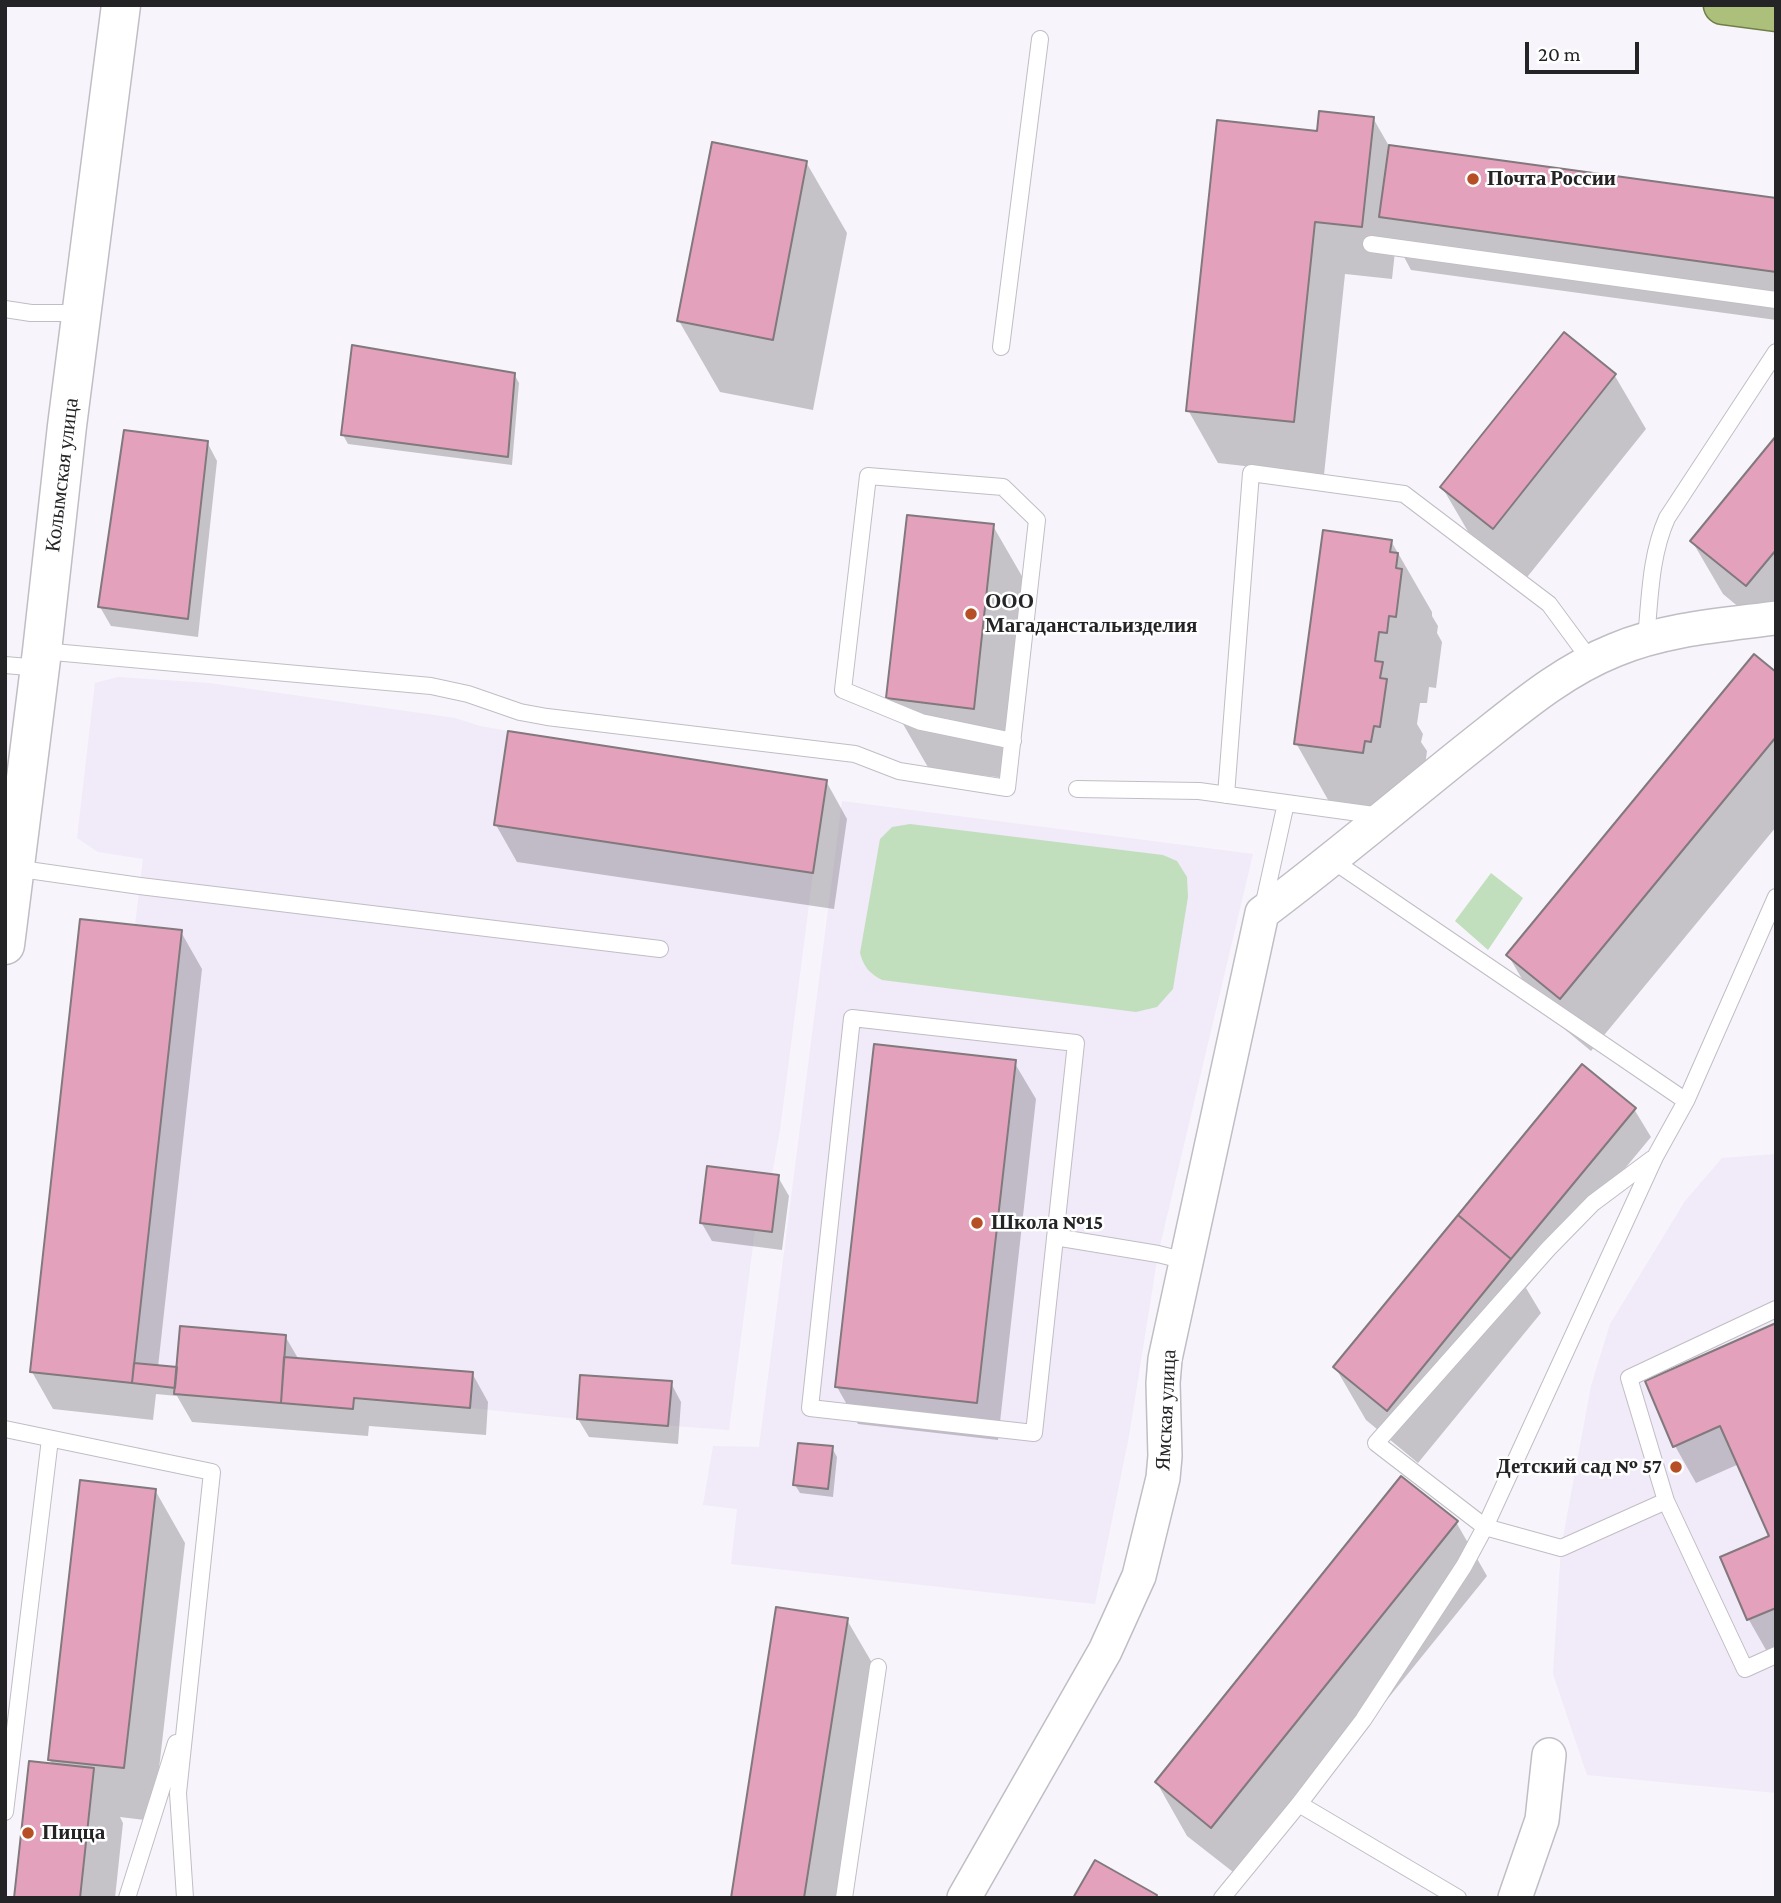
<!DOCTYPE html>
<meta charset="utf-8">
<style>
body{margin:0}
#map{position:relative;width:1781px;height:1903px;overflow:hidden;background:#f7f4fb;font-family:"Crimson Pro",serif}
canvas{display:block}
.frame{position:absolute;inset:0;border:7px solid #242325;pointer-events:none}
.scale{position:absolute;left:1525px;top:42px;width:114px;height:32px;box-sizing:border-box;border:4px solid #242325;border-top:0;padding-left:9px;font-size:21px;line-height:24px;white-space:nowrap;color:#242325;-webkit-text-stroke:5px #fff;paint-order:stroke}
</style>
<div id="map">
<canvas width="1781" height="1903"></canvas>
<div class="frame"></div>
<div class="scale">20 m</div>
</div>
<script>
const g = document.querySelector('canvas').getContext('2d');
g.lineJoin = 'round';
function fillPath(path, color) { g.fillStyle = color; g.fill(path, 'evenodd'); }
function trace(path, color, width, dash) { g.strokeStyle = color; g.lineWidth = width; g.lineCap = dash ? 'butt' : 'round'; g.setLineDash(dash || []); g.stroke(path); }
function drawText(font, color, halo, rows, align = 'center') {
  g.font = font + ' "Crimson Pro",serif'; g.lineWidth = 5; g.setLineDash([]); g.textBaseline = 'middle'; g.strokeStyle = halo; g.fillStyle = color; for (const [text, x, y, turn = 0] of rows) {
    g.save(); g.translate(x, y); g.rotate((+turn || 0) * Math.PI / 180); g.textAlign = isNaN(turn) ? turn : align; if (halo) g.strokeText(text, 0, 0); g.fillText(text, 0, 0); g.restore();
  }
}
fillPath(new Path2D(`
 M 118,677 L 209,683 L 455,718 L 480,726 L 508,731 L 827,780 L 813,873 L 780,1130 L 772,1174 L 779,1175 L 772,1232 L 755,1230 L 729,1430 L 577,1419 L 470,1408 L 354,1398 L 353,1409 L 174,1394 L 174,1388 L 30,1372 L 80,919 L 135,925 L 143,859 L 98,852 L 77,838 L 95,683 Z
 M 842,801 L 1253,854 L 1158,1254 L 1129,1436 L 1095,1604 L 731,1564 L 737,1509 L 703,1505 L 713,1446 L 759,1447 Z
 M 1776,1154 L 1776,1793 L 1587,1775 L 1553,1674 L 1561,1548 L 1591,1386 L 1610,1324 L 1685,1201 L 1722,1158 Z`), '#f1eaf9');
fillPath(new Path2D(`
 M 910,824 L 1163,855 L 1177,861 L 1187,877 L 1188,897 L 1173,989 L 1157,1007 L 1136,1012 L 882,980 C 869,973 864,967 860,953 L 880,839 L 892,827 Z
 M 1491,873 L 1523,898 L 1488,950 L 1455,921 Z`), '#c1dfbd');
fillPath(new Path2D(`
 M 1373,118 L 1389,146 L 1776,200 L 1776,320 L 1411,270 L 1396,242 L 1392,279 L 1345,274 L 1324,475 L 1218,463 L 1188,410 L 1319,133 Z
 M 806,162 L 847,233 L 813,410 L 720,392 L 679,321 Z
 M 1565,335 L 1615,376 L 1646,429 L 1524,581 L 1473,540 L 1442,487 Z
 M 514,374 L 519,383 L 512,465 L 348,444 L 343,435 Z
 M 1776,439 L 1776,638 L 1723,594 L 1692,541 Z
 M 207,442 L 217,461 L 198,637 L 111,626 L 100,607 Z
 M 993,526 L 1034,597 L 1014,779 L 929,769 L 888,698 Z
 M 1391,541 L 1432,612 L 1432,616 L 1438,626 L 1437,633 L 1442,642 L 1436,688 L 1429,687 L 1427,703 L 1420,703 L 1417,724 L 1423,734 L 1421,742 L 1427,751 L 1421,797 L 1405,811 L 1403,824 L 1336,814 L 1296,743 Z
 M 1776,674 L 1776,827 L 1591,1051 L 1539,1008 L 1508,955 Z
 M 826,781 L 847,819 L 834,909 L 517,862 L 496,825 Z
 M 181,932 L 202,969 L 158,1367 L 178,1369 L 285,1336 L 299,1360 L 472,1373 L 488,1402 L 486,1435 L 369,1426 L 368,1436 L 192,1422 L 177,1396 L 156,1394 L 153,1420 L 53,1409 L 32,1372 Z
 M 1014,1062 L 1036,1099 L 998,1440 L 858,1424 L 837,1387 Z
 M 1634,1109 L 1651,1137 L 1526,1288 L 1541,1313 L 1418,1463 L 1366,1420 L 1335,1367 Z
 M 778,1177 L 789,1196 L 782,1250 L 712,1241 L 701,1222 Z
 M 1776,1325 L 1776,1654 L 1770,1657 L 1749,1620 L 1722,1558 L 1771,1537 L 1739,1464 L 1696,1483 L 1675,1446 Z
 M 671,1383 L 681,1402 L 678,1444 L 589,1437 L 578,1419 Z
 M 832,1448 L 837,1457 L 833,1497 L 800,1493 L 795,1485 Z
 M 155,1490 L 185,1543 L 153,1821 L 120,1817 L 123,1823 L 115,1898 L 16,1898 L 53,1765 L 49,1759 Z
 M 1456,1522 L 1487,1576 L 1242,1879 L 1187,1836 L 1157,1783 Z
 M 847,1620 L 878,1673 L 843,1898 L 732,1898 Z`), '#0003');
const building = new Path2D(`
 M 1319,111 L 1374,117 L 1362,227 L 1315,222 L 1294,422 L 1186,411 L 1217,120 L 1317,131 Z
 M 712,142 L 807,161 L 773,340 L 677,321 Z
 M 1389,145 L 1776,198 L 1776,272 L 1379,217 Z
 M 1564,332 L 1616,374 L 1493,529 L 1440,487 Z
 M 352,345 L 515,373 L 508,457 L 341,435 Z
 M 124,430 L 208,441 L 188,619 L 98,607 Z
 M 1776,436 L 1776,550 L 1746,586 L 1690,541 Z
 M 907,515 L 994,524 L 974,709 L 886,698 Z
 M 1323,530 L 1392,540 L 1390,552 L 1398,553 L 1396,568 L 1402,569 L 1396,617 L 1389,616 L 1387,633 L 1379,632 L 1375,661 L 1383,662 L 1380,678 L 1387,679 L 1380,727 L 1374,726 L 1371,742 L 1365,741 L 1363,753 L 1294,744 Z
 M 1754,654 L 1776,672 L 1776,737 L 1560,999 L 1506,955 Z
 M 508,731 L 827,780 L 813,873 L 494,825 Z
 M 80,919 L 182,930 L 132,1383 L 30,1372 Z
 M 874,1044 L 1016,1060 L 977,1403 L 835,1387 Z
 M 1582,1064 L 1636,1108 L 1511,1259 L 1458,1215 Z
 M 707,1166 L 779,1175 L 772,1232 L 700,1223 Z
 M 1458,1215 L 1511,1259 L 1387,1411 L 1333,1367 Z
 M 1776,1323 L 1776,1608 L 1747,1620 L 1720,1557 L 1769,1536 L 1720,1426 L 1673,1447 L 1645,1381 Z
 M 180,1326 L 286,1335 L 281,1403 L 174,1394 Z
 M 284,1357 L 473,1372 L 470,1408 L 354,1398 L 353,1409 L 281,1403 Z
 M 134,1363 L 177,1367 L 175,1388 L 132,1383 Z
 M 580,1375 L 672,1381 L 668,1426 L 577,1419 Z
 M 798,1443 L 833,1446 L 828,1489 L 793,1485 Z
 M 1401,1476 L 1458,1521 L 1211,1828 L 1155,1782 Z
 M 80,1480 L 156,1489 L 124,1768 L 48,1760 Z
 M 776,1607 L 848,1618 L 804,1898 L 731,1898 Z
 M 29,1761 L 94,1768 L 80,1898 L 14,1898 Z
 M 1095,1860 L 1157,1895 L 1156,1898 L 1073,1898 Z`);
fillPath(building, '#e4a1bc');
trace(building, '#81797c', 2);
const service = new Path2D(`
 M 1371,244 L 1776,300
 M 5,309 L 31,313 L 81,313
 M 1001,347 L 1040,39
 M 1646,639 C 1650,599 1650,556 1667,518 L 1776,352
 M 42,651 L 431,686 L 468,694 L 520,712 L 547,717 L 855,754 L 899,771 L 1007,788 L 1037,520 L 1003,487 L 868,476 L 843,690 L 921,722 L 1013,741
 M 5,665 L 40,668
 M 1077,789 L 1199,791 L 1381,816
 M 1226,795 L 1251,473 L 1404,494 L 1549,604 L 1591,661
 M 1332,860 L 1686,1101
 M 14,868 L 140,886 L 660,949
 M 1263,907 L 1286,803
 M 852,1018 L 1076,1043 L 1034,1433 L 810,1408 Z
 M 1652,1159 L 1593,1203 L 1548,1249 L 1376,1443 L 1485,1527 L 1561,1548 L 1666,1501
 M 1055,1237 L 1158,1254 L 1186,1261
 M 1776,1309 L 1629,1378 L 1666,1501 L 1745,1669 L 1776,1655
 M 5,1429 L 212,1472 L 178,1793 L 185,1898
 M 1299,1804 L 1458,1898
 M 5,1812 L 50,1439
 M 127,1898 L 176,1743
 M 844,1898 L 878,1667
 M 1222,1898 L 1299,1804 L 1363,1720 L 1464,1566 L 1485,1527 L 1655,1157 L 1686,1101 L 1776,897`);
const minor = new Path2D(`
 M 964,1898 L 1105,1651 L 1139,1576 L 1163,1478 L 1165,1456 L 1163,1383 L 1165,1359 L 1262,913 C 1333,860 1401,802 1470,747 C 1516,711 1560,672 1615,650 C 1665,629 1722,625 1776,618
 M 1515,1898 L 1542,1820 L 1549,1755`);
const tertiary = new Path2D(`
 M 5,945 L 42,651 L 67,426 L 121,5`);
const trunk = new Path2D(`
 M 1723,5 L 1776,12`);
trace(service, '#c1bdc4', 18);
trace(minor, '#c1bdc4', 36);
trace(tertiary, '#c1bdc4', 41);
trace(trunk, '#6f7f47', 41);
trace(service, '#fff', 16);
trace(minor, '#fff', 33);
trace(tertiary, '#fff', 38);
trace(trunk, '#acc07b', 38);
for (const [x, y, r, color] of [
 [1473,179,7,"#b64f25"],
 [971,614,7,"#b64f25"],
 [977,1223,7,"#b64f25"],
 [1676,1467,7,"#b64f25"],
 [28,1833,7,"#b64f25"]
]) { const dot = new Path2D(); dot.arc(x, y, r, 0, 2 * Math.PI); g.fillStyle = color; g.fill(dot); trace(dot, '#fff', 2.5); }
drawText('bold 21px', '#242325', '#fff', [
 ["Почта России",1487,179],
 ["ООО",985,602],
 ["Магаданстальизделия",985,626],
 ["Школа №15",991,1223],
 ["Детский сад № 57",1662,1467,"right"],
 ["Пицца",42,1833]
], 'left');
drawText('21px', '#242325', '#fff', [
 ["Колымская улица",62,475,-83],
 ["Ямская улица",1166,1410,-87]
]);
</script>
